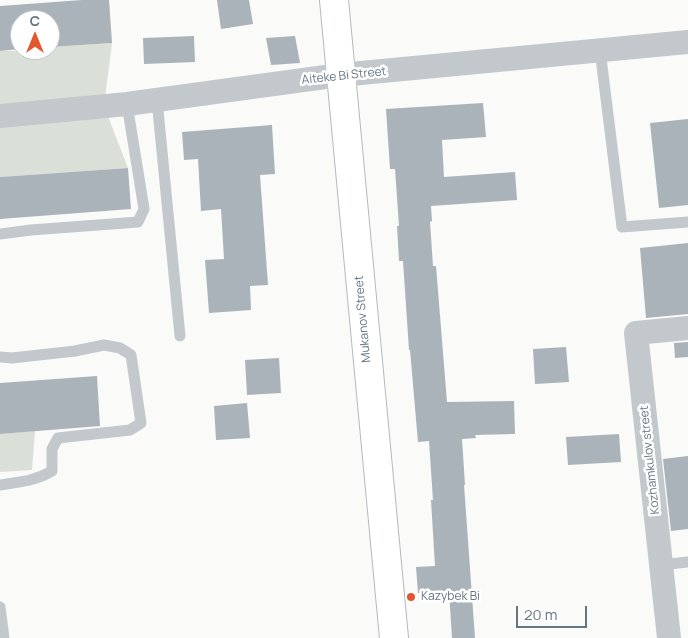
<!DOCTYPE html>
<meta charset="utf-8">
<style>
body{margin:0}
#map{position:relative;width:688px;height:638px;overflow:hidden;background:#fafaf8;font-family:Manrope,sans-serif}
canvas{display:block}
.north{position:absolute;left:10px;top:10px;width:50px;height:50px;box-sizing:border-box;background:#fff;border:1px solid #c1c8cd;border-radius:50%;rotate:0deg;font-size:14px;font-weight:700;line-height:20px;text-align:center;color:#657683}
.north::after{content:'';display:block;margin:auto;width:18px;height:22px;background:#e4572e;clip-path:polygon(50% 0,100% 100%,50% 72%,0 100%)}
.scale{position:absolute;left:516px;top:606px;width:71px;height:22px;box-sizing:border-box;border:2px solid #657683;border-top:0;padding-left:6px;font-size:15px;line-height:18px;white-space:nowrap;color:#657683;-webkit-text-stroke:4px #fff;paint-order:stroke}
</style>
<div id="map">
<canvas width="688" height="638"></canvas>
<div class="north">С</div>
<div class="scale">20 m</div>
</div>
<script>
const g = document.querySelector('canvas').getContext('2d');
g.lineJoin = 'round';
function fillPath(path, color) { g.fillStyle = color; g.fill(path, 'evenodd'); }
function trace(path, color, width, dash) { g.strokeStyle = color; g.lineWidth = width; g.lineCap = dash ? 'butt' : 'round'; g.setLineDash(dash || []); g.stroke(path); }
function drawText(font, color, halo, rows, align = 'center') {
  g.font = font + ' Manrope,sans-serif'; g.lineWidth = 5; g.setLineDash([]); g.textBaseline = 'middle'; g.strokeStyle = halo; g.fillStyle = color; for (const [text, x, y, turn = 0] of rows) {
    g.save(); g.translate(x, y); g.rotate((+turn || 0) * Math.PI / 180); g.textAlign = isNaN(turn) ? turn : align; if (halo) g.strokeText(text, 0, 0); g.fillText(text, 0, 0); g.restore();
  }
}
fillPath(new Path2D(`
 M 112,43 L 104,106 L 128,168 L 0,177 L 0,51 L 50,50 L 50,47 Z
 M 35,431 L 32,470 L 0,472 L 0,434 Z`), '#dadfd7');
fillPath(new Path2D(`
 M 82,0 L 109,0 L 112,43 L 50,47 L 50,20 L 20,20 L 20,49 L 0,51 L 0,6 Z
 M 217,0 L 249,0 L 253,24 L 221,29 Z
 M 194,36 L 195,62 L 144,64 L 143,38 Z
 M 295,36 L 300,63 L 271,65 L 266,38 Z
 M 483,103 L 486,137 L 442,140 L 444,177 L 515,172 L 517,200 L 431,206 L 432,221 L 430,222 L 433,266 L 436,266 L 447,402 L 514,401 L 515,434 L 475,435 L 476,438 L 462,439 L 465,485 L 464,485 L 475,638 L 452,638 L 449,591 L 418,593 L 416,567 L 435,566 L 431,500 L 433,500 L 429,441 L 418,442 L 410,350 L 409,350 L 403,261 L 399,261 L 397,226 L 399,226 L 395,169 L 390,169 L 386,109 Z
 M 688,119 L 688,205 L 659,208 L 650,123 Z
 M 272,125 L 275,174 L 260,175 L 268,285 L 250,286 L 251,310 L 209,313 L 205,260 L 224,259 L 221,209 L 201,211 L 198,159 L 184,160 L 182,132 Z
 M 128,168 L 131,209 L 0,219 L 0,177 Z
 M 688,243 L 688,314 L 646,318 L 640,248 Z
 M 688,342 L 688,357 L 675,358 L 674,343 Z
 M 566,347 L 569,382 L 535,384 L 533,349 Z
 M 279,358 L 281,393 L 247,395 L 245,360 Z
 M 97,376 L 100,426 L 0,434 L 0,383 Z
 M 247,403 L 250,438 L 216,440 L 214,406 Z
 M 619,434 L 621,462 L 568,465 L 566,437 Z
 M 688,456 L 688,529 L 671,531 L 663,459 Z`), '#aab3b9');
const secondary = new Path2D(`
 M 334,0 L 394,638`);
trace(secondary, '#b3babf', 30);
trace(new Path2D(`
 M 600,50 L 622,227 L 688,222
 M 157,100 L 180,336
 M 0,234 L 31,230 L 138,222 L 144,209 L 127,104
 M 0,357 L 12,358 L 75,351 L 104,345 L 120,348 L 131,355 L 141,423 L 130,430 L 58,438 L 52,449 L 52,471 C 35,481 19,482 0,485
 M 661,565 L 688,562
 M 0,607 L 4,638`), '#c3c8cc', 11);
trace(new Path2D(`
 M 0,116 L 127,104 L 340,75 L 688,42
 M 669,638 L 636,333 L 688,328`), '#c3c8cc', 24);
trace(secondary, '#fff', 28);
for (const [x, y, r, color] of [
 [411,597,5,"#e4572e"]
]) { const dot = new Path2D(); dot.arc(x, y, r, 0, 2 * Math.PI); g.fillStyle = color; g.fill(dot); trace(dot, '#fff', 2); }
drawText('12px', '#657683', '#fff', [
 ["Aiteke Bi Street",344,76,-6],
 ["Mukanov Street",363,319,-95],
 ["Kozhamkulov street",650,460,-96]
]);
drawText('12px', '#657683', '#fff', [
 ["Kazybek Bi",421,597]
], 'left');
</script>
